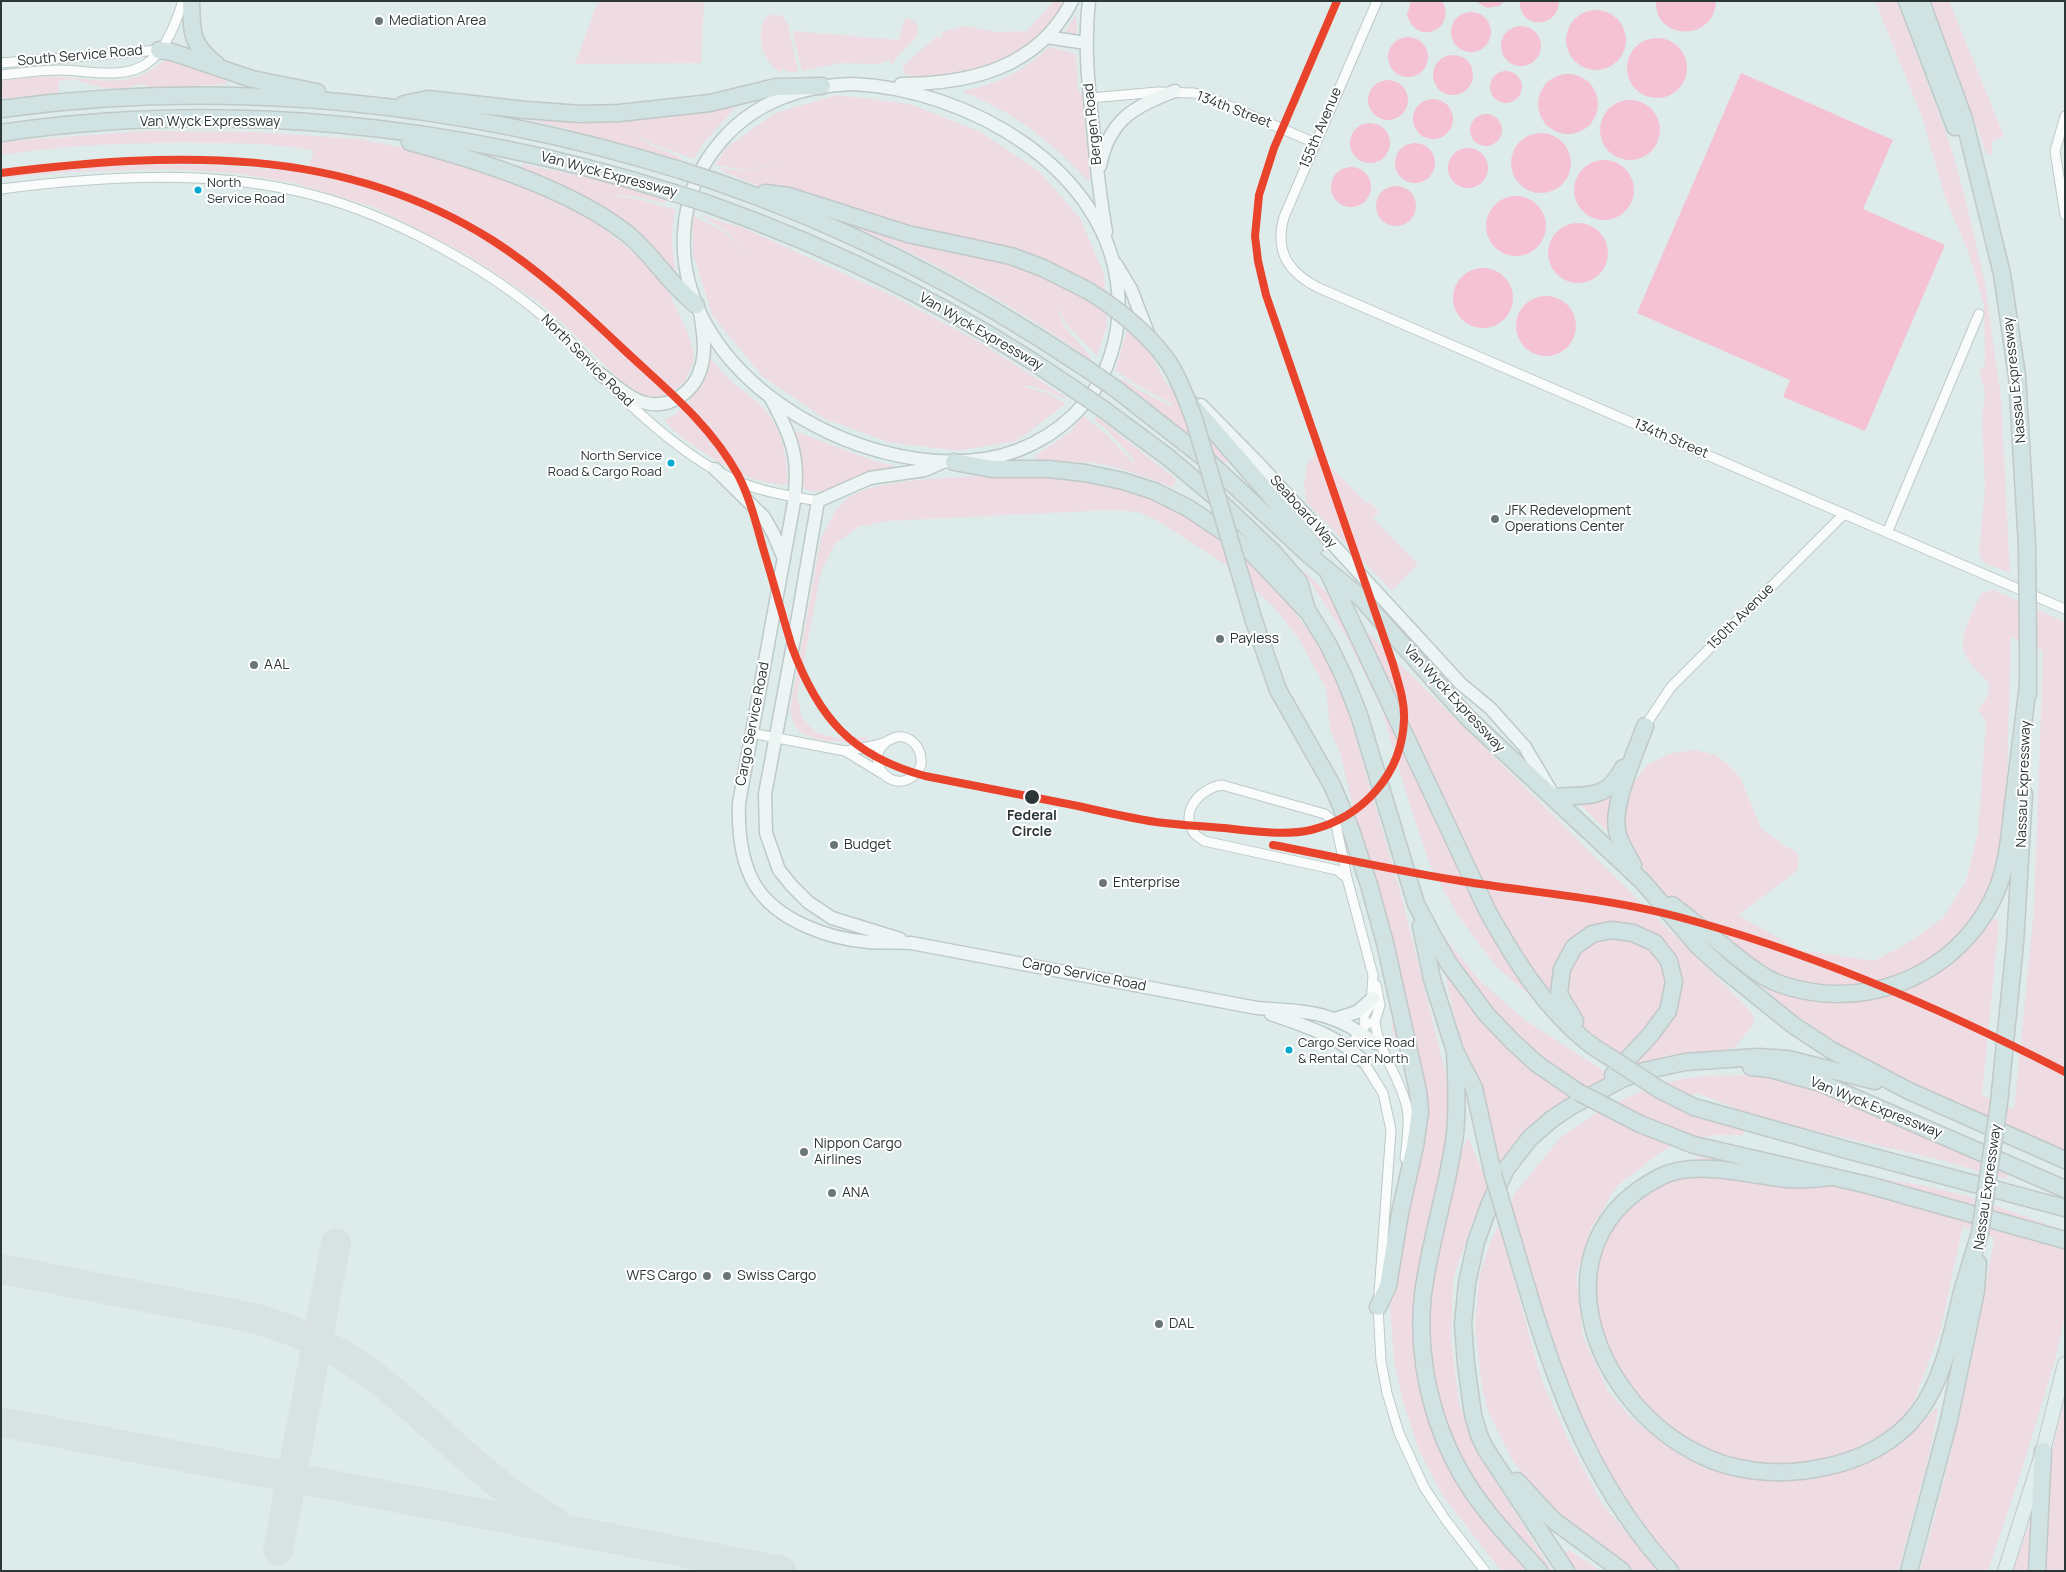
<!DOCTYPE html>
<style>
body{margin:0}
#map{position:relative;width:2066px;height:1572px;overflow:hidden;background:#ddeceb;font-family:Manrope,sans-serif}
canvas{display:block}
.frame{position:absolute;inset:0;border:2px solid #2b3636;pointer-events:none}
</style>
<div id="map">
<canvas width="2066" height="1572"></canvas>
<div class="frame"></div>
</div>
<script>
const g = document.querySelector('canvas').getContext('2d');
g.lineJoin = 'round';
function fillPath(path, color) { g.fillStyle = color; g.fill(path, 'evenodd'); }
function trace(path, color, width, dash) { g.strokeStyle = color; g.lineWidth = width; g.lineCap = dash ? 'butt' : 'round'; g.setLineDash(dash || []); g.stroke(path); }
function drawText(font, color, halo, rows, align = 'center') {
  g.font = font + ' Manrope,sans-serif'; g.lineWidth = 4; g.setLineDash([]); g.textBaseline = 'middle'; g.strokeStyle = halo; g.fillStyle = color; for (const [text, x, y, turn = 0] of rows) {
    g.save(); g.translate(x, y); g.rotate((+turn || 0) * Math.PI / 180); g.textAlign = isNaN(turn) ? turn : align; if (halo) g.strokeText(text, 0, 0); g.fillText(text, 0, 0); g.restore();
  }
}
fillPath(new Path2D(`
 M 598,1 L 704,1 L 701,63 L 575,64 Z
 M 1054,1 L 1065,1 L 1050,25 L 1017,56 L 964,75 L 961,72 L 956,75 L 915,78 L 903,73 L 904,71 L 902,67 L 937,36 L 940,38 L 942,36 L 942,32 L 965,26 L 996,32 L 1027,31 Z
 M 1875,1 L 1897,1 L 1950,144 L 1965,197 L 1985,283 L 2001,397 L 2010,573 L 1982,562 L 1979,551 L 1985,488 L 1982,419 L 1985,392 L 1979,371 L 1985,365 L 1984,305 L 1968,251 L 1946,200 L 1922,117 Z
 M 1931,1 L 1949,1 L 2004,136 L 1992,141 L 1992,154 L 1987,155 Z
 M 772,14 L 782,16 L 788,24 L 798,72 L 792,73 L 782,69 L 780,73 C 761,58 757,41 764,19 Z
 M 1076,14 L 1077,35 L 1064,33 Z
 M 907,18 C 916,19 920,27 917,36 L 891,64 L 889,60 L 878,64 L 839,63 L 802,71 L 793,35 L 794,31 L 899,40 L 903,23 Z
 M 1049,47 L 1076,54 L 1078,89 L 1082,96 L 1090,179 L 1088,181 C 1053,143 1012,110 964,93 L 966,90 C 999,83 1024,71 1049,47 Z
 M 168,58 L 227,79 L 226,84 L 152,88 L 141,84 L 127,88 L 103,88 L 73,79 L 59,81 L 59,92 L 1,99 L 1,81 C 22,78 42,75 63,77 C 84,78 110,84 132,78 C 146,75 157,66 168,58 Z
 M 837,95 L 910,104 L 981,132 L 1040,172 L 1080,218 L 1104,274 L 1107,325 L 1097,356 L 1066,324 L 1056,304 L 1064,326 L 1091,357 L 1089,359 C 977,277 855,224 726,173 L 718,168 L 744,171 L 782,164 L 744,170 L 715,165 L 726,148 L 775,113 Z
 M 732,107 L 734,109 L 703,144 L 694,159 L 653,144 L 627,130 L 651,145 L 682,158 L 681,161 L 564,128 L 505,114 L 609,121 L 705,111 L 711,114 L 714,109 Z
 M 144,131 L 255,132 L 360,139 L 438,155 L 524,185 L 597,223 L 647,264 L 669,293 L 688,333 L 694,353 L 693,364 L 684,383 L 662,398 L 641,396 L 625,385 L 568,328 L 536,300 L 466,254 L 374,207 L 294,183 L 235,173 L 168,169 L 72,172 L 1,178 C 16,175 32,174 46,172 C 133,161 220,163 306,173 L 314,151 C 278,143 240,143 203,143 C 136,142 68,145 1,155 L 1,143 L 12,141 Z
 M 522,164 L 604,181 L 666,200 L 665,203 L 637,197 L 602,193 L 637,199 L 676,210 C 670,231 672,251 676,273 L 673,274 L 661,259 L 660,253 L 657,253 L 569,191 L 521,167 Z
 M 692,215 L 726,233 L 749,256 L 727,232 L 700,215 L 746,229 L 897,298 L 979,342 L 1066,397 L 1065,399 L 1047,391 L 1026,385 L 1025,387 L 1047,393 L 1066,404 L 1016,441 L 958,451 L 888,442 L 825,419 L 763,377 L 712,315 L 693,254 Z
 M 1131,302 L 1148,350 L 1167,384 L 1227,461 L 1226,463 L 1120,382 L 1123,379 L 1140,391 L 1171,406 L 1171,403 L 1142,388 L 1115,370 L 1127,331 L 1129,303 Z
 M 710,358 C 718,367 726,376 734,384 C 741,390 749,395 756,401 C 781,422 787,453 788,485 C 778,485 761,482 751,478 C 732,471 672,436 665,420 C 668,417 672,416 675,414 C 694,400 704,380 708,359 Z
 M 1083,416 L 1105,433 L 1133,463 L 1135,461 L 1107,430 L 1094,420 L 1097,417 L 1177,480 L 1172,487 C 1146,477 1121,467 1094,463 C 1075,460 1050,465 1033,457 L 1069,433 Z
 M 795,431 L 868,459 L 900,468 L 830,489 C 794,498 804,482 801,458 C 800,449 796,440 795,431 Z
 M 1317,453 L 1366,503 L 1369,501 L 1379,512 L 1373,518 L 1418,564 L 1392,591 L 1306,502 L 1304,482 L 1308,463 Z
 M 1019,475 L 1078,476 L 1147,492 L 1247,554 L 1244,558 L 1259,568 L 1287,602 L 1318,644 L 1341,688 L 1400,891 L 1451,1095 L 1451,1119 L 1417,1367 C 1422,1422 1450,1479 1484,1522 C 1498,1539 1513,1555 1528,1571 L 1501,1571 L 1443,1496 L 1419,1451 L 1402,1398 L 1394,1361 L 1390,1308 L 1393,1261 L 1417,1152 L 1410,1061 L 1395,1040 L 1392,1027 L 1394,1013 L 1358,828 L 1340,752 L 1330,730 L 1326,688 L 1299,639 L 1274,607 L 1229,567 L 1158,521 L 1138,512 L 1112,510 L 888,521 L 858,527 L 835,544 L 821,572 L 797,696 L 802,718 L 817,733 L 837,738 L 866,737 L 868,741 C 849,742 815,744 800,731 C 793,725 792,718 790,710 L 821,539 C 828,524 835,507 848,498 C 879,476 979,477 1019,475 Z
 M 1302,569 C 1451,712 1596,859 1743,1003 L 1754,1016 L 1753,1025 L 1735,1047 L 1723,1051 L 1669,1055 L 1616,1074 L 1591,1086 L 1526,1135 L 1490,1184 L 1474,1218 L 1453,1279 L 1451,1339 L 1459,1404 L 1475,1441 L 1472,1444 L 1552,1571 L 1545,1571 L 1517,1539 L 1463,1468 L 1440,1409 L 1429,1354 L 1427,1305 L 1448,1198 L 1459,1158 L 1468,1137 L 1487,1183 L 1498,1166 L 1453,1011 L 1435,926 L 1479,980 L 1525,1020 L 1607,1073 L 1631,1063 L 1541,1006 L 1495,965 L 1457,914 L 1430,865 L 1410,806 L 1381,707 L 1347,638 Z
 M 1993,590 L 2065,622 L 2065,1168 L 2016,1149 L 1973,1128 L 1910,1091 L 1788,1010 L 1754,978 L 1791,994 L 1812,998 L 1833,1000 L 1886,994 L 1923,982 L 1954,959 L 1996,917 L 1999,923 L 1982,1095 L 2014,1110 L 2034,909 L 2043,651 L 2011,637 L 2006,811 L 2000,865 L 1981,910 L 1944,953 L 1909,973 L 1854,989 L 1822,990 L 1782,978 L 1739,955 L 1666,895 L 1629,850 L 1622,831 L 1622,812 L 1629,789 L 1647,765 L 1672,753 L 1696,750 L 1716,755 L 1729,765 L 1741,779 L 1761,828 L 1783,845 L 1795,851 L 1799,857 L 1798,868 L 1792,875 L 1738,915 L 1799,950 L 1874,961 L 1913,940 L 1943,918 L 1966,881 L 1978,832 L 1986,721 L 1978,710 L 1988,695 L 1989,683 C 1982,675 1971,666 1966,656 C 1956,640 1974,608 1982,593 Z
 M 1616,794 L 1609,833 L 1579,804 L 1602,801 Z
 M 1759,1075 L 1821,1091 L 1877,1115 L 2008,1175 L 2006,1179 L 1937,1159 L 1763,1119 L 1696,1093 L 1672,1104 L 1744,1131 L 1743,1135 L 1712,1135 L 1690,1141 L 1688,1138 L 1661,1152 L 1617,1186 L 1591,1228 L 1576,1276 L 1583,1337 L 1608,1391 L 1632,1419 L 1675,1452 L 1707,1469 L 1762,1479 L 1810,1480 L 1861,1466 L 1903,1442 L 1937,1407 L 1938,1409 L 1929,1455 L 1898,1571 L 1675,1571 L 1616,1493 L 1559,1371 L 1511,1213 L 1500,1229 L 1542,1381 L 1568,1439 L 1602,1504 L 1659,1571 L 1631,1571 L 1572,1530 L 1534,1490 L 1511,1458 L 1488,1411 L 1482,1388 L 1475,1327 L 1479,1278 L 1490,1242 L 1516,1192 L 1560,1138 L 1607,1106 L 1661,1083 L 1699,1076 Z
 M 1713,1153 L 1921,1185 L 1968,1196 L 2065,1231 L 2065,1316 L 2055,1360 L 2021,1473 L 1988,1571 L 1920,1571 C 1951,1461 1976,1350 1994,1238 L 1963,1226 L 1940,1332 L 1914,1401 L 1898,1425 L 1840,1457 L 1783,1465 L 1737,1459 L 1687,1442 L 1653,1417 L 1620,1378 L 1597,1330 L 1594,1275 L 1610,1227 L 1676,1165 Z
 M 2065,1400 L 2065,1571 L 2013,1571 L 2046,1476 Z
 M 1569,1550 L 1601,1571 L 1576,1571 L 1564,1553 Z`), '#efdce2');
fillPath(new Path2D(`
 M 1411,1 L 1442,1 C 1458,28 1417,48 1407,15 Z
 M 1475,1 L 1505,1 L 1499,6 L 1487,8 Z
 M 1520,1 L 1559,1 C 1559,29 1519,30 1520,1 Z
 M 1656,1 L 1716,1 C 1715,42 1654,41 1656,1 Z
 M1566 40a30 30 0 1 1 60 0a30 30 0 1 1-60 0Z
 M1451 32a20 20 0 1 1 40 0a20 20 0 1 1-40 0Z
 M1501 46a20 20 0 1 1 40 0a20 20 0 1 1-40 0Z
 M1388 57a20 20 0 1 1 40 0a20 20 0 1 1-40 0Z
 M1627 68a30 30 0 1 1 60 0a30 30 0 1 1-60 0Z
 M1433 75a20 20 0 1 1 40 0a20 20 0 1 1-40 0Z
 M1490 87a16 16 0 1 1 32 0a16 16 0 1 1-32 0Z
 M 1741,73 L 1893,140 L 1863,209 L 1945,245 L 1865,431 L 1783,397 L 1790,380 L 1637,313 Z
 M1538 104a30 30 0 1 1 60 0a30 30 0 1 1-60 0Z
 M1368 100a20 20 0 1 1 40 0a20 20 0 1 1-40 0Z
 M1413 119a20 20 0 1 1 40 0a20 20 0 1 1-40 0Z
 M1600 130a30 30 0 1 1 60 0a30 30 0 1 1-60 0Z
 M1470 130a16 16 0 1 1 32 0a16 16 0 1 1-32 0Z
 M1350 143a20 20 0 1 1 40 0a20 20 0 1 1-40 0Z
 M1511 163a30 30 0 1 1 60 0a30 30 0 1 1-60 0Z
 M1395 163a20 20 0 1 1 40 0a20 20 0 1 1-40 0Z
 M1448 168a20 20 0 1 1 40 0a20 20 0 1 1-40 0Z
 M1574 190a30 30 0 1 1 60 0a30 30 0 1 1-60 0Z
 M1331 187a20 20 0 1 1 40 0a20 20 0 1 1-40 0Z
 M1376 206a20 20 0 1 1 40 0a20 20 0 1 1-40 0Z
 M1486 226a30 30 0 1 1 60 0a30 30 0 1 1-60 0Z
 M1548 253a30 30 0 1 1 60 0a30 30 0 1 1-60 0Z
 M1453 298a30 30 0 1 1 60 0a30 30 0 1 1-60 0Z
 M1516 326a30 30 0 1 1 60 0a30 30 0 1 1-60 0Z`), '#f4c2d2');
trace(new Path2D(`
 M 1,1269 L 254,1318 C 291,1329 329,1344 361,1367 C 428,1414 483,1483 556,1522
 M 1,1422 L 782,1571
 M 278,1550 L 336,1243`), '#d8e2e1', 30);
const street = new Path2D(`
 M 1377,1 L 1284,217 C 1274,252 1289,273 1319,288 L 2065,609
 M 1,63 L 159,50
 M 1,75 C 20,73 40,70 59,70 C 86,70 123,80 146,64 C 166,51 176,22 183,1
 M 1090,98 L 1158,92 L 1194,93 L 1213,99 L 1315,143
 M 2065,116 L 2055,151 L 2065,215
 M 1,189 C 104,176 212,169 313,195 C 393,216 490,269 552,324 C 571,340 587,360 604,378
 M 618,393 C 654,428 702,470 750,486 C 772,494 796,497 818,501
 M 1887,533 L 1979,314
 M 1645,726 L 1671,687 L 1844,514
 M 751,733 L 845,751 L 881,773
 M 845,751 C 858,749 870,747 883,743 C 888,742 891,738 897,737 C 910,735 921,747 921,760 C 922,766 918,772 913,776 C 891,794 864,761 885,743
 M 1347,878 L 1337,870 L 1204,841 C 1201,838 1196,836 1194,833 C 1179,812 1200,788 1222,785 L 1325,814 L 1336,824 L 1347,878 L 1373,975 L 1371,1005 L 1364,1015 L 1365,1026 L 1349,1047
 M 1375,1021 C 1378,1052 1401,1078 1407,1108 C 1410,1124 1407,1142 1405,1158
 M 1371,1023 L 1375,1021 L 1380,1005 L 1376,985
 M 1363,1061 L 1383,1093 L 1391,1130 L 1378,1307 L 1381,1361 L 1387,1393 L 1399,1433 L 1424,1487 L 1445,1519 L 1485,1571`);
const secondary = new Path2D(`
 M 1089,1 C 1084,43 1088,84 1093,127 C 1096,162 1100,197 1106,232
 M 1046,37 L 1086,43
 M 853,84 C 965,89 1108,167 1118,291 C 1121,325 1113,360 1095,389 C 1070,427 1029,452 985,459 C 858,479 676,375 684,233 C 686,198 699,166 722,140 C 755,102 803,85 853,84 Z
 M 901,84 C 970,84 1038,68 1072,1
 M 1100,166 C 1109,120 1134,106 1175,91
 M 1116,264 L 1131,289 L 1149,336
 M 600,374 C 613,383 627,397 642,402 C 670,411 696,391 702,364 C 706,349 703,333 701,318
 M 771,398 C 793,441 801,459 793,508 L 739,803 C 738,830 741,861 755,885 C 777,921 829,939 869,942 C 883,943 897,942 911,943 L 1257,1008 C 1309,1012 1331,1010 1375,1043
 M 1201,405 L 1260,465 L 1461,684 L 1490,708 L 1525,747 L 1551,791
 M 715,469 L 764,517 L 774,535 L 784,559
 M 900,939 L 832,918 L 808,902 L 792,886 L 779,870 L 766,833 L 765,794 L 795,634 L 818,501 L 870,478 L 925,470 L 941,463
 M 1271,1014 C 1304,1026 1338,1035 1363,1061
 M 1335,1019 L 1357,1012 L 1373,998`);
const primary = new Path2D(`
 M 2005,1571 L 2043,1451 L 2065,1364`);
const highway = new Path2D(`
 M 191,1 C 192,32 190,44 216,64
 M 1907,1 L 1955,127
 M 1921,1 L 1964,119 L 2002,274 L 2017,376 L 2027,545
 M 159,50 L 172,52 L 252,79 L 317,92
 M 404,104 L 428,99 L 526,110 L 581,114 L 619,113 L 710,103 L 776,87 L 822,86
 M 1,109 C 230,78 460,102 680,170
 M 1,133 C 224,100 457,124 671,192
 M 410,142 C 478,160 575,191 630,236 C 648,251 660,270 677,287 C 683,293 690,299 696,305
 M 714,181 C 846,226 971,291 1087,369
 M 765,193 L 789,196 L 908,234 L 1011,256 L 1043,268 L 1087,290
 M 706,203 C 836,249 960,310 1074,389
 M 1116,389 L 1208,461 L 1310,556 L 1360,597 L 1467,717 L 1643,882 L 1698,946 L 1720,966 L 1793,1025 L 1831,1050 L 1909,1091 L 2065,1160
 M 1189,402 L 1315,547
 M 1103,409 L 1169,458 L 1215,497 L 1273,552 L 1299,582 L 1307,610 L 1328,644 L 1344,677 L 1359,715 L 1416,904 L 1434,938 L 1449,964 L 1487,1015 L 1513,1042 L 1537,1064 L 1578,1092
 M 954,462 L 992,469 L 1048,469 L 1085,473 L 1123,481 L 1154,491 L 1188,508 L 1236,540 L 1251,552 L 1306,610
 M 1329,574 L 1488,912 C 1515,960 1544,1007 1587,1042 C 1596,1049 1607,1055 1616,1061
 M 1278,690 L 1332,785 L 1351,830 L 1369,885 L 1385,943 L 1418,1091 L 1420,1112 L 1415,1146 L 1400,1213 L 1388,1286 L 1378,1307
 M 2028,694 L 2028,644
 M 1555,797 C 1588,794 1606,801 1623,768
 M 1633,865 C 1627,854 1619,843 1617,830 C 1612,803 1636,752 1645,726
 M 1672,905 C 1690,919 1708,933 1726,948 C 1741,960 1757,974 1775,982 C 1787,987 1800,990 1812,992 C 1891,1004 1969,961 1998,887 C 2008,861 2010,832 2013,805 C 2018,765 2023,725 2028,685
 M 1421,926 L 1432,979 L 1455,1051 L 1474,1088 L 1493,1174
 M 1575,1021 L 1559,994 L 1562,969 L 1574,947 L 1592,934 L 1611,930 L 1633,933 L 1655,943 L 1669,961 L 1674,982 L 1668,1011 L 1651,1034 L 1613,1075
 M 1455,1051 C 1456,1078 1458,1106 1455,1134 C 1448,1188 1430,1240 1423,1294 C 1415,1368 1437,1446 1482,1505 C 1499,1528 1520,1549 1539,1571
 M 1751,1067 L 1770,1069 L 1821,1083 L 2065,1189
 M 1660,1090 L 1694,1107 L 1847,1150 L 2065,1208
 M 1999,1103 L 2015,943 L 2024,794
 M 1640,1124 L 1694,1145 L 1868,1185 L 2065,1240
 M 1830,1177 C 1815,1179 1802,1180 1787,1179 C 1749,1175 1695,1159 1660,1177 C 1535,1241 1590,1395 1691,1450 C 1731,1473 1781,1477 1825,1467 C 1861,1460 1896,1442 1918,1413 C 1944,1379 1952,1332 1962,1292 C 1968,1272 1974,1252 1980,1233
 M 1513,1241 C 1549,1364 1582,1474 1670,1571
 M 1517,1481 L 1553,1520 L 1622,1571
 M 1566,1571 L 1485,1448 L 1479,1435 L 1473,1415 L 1466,1364 L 1463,1324 L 1467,1283 L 1476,1242 L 1490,1203 L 1506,1169 L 1530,1138 L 1552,1119 L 1570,1107 L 1624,1078 L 1644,1071 L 1685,1062 L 1758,1057 L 1788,1059 L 1875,1081
 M 1909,1571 L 1949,1420 L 1976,1291 L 1978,1263
 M 2037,1571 L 2043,1451`);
trace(street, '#bdc9c9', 11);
trace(secondary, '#bdc9c9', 15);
trace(primary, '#c1c8c8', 16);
trace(highway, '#c1c8c8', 19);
trace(street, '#fafcfc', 9);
trace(secondary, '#edf4f4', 12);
trace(primary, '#e0eded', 14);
trace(highway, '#d0e2e2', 16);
const highwayBridge = new Path2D(`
 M 680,170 L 714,181
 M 671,192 L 706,203
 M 1087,290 C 1118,309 1148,333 1169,363 C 1180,380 1187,401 1194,419 L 1254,621 L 1278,690
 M 1087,369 L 1116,389
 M 1074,389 L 1103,409
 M 2027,545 L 2028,644
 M 1616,1061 L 1660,1090
 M 1578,1092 L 1640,1124
 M 1493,1174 L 1513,1241
 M 1980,1233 L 1999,1103`);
trace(highwayBridge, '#c1c8c8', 19, []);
trace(highwayBridge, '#d0e2e2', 16);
trace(new Path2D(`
 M 1,173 C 172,152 340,144 492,240 C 539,270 580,308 620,346 C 662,386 709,422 738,475 C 750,498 756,523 763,548 C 773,581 782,614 792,647 C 818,717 851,756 925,776 C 976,786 1027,796 1078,806 C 1104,812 1130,818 1156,822 C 1178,825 1201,826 1224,828 C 1250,831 1285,836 1311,830 C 1363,817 1402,774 1404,720 C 1405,701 1398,682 1393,664 L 1266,295 L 1258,261 L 1255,236 L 1259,195 L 1274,148 L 1337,1
 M 1273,845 C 1336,857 1398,871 1461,881 C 1534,893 1608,898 1679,917 C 1814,953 1941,1008 2065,1072`), '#ea432c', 8);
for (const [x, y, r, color] of [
 [379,21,5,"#697675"],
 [198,190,4.5,"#00a9ce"],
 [671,463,4.5,"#00a9ce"],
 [1495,519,5,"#697675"],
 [1220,639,5,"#697675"],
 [254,665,5,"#697675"],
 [1032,797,8,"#2b3636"],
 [834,845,5,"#697675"],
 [1103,883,5,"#697675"],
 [1289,1050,4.5,"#00a9ce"],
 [804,1152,5,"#697675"],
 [832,1193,5,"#697675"],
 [707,1276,5,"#697675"],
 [727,1276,5,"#697675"],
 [1159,1324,5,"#697675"]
]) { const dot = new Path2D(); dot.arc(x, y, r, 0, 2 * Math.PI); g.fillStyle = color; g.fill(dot); trace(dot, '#fff', 2); }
drawText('13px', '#2b3636', '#fff', [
 ["North",207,183],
 ["Service Road",207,199],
 ["North Service",662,456,"right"],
 ["Road & Cargo Road",662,472,"right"],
 ["Cargo Service Road",1298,1043],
 ["& Rental Car North",1298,1059]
], 'left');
drawText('14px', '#2b3636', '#fff', [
 ["Mediation Area",389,21],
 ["JFK Redevelopment",1505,511],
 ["Operations Center",1505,527],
 ["Payless",1230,639],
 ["AAL",264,665],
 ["Budget",844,845],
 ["Enterprise",1113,883],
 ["Nippon Cargo",814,1144],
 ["Airlines",814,1160],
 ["ANA",842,1193],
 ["WFS Cargo",697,1276,"right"],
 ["Swiss Cargo",737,1276],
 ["DAL",1169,1324]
], 'left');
drawText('14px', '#2b3636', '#fff', [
 ["South Service Road",80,56,-5],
 ["134th Street",1234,110,21],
 ["Van Wyck Expressway",210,122],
 ["Bergen Road",1093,124,-96],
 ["155th Avenue",1321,128,-67],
 ["Van Wyck Expressway",609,175,15],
 ["Van Wyck Expressway",981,332,30],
 ["North Service Road",587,361,45],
 ["Nassau Expressway",2015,380,-96],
 ["134th Street",1671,439,23],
 ["Seaboard Way",1303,512,48],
 ["150th Avenue",1741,617,-45],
 ["Van Wyck Expressway",1454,699,47],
 ["Cargo Service Road",753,724,-79],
 ["Nassau Expressway",2024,784,-88],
 ["Cargo Service Road",1084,975,11],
 ["Van Wyck Expressway",1876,1108,22],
 ["Nassau Expressway",1988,1187,-82]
]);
drawText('bold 14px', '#2b3636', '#fff', [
 ["Federal",1032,816],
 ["Circle",1032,832]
]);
</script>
